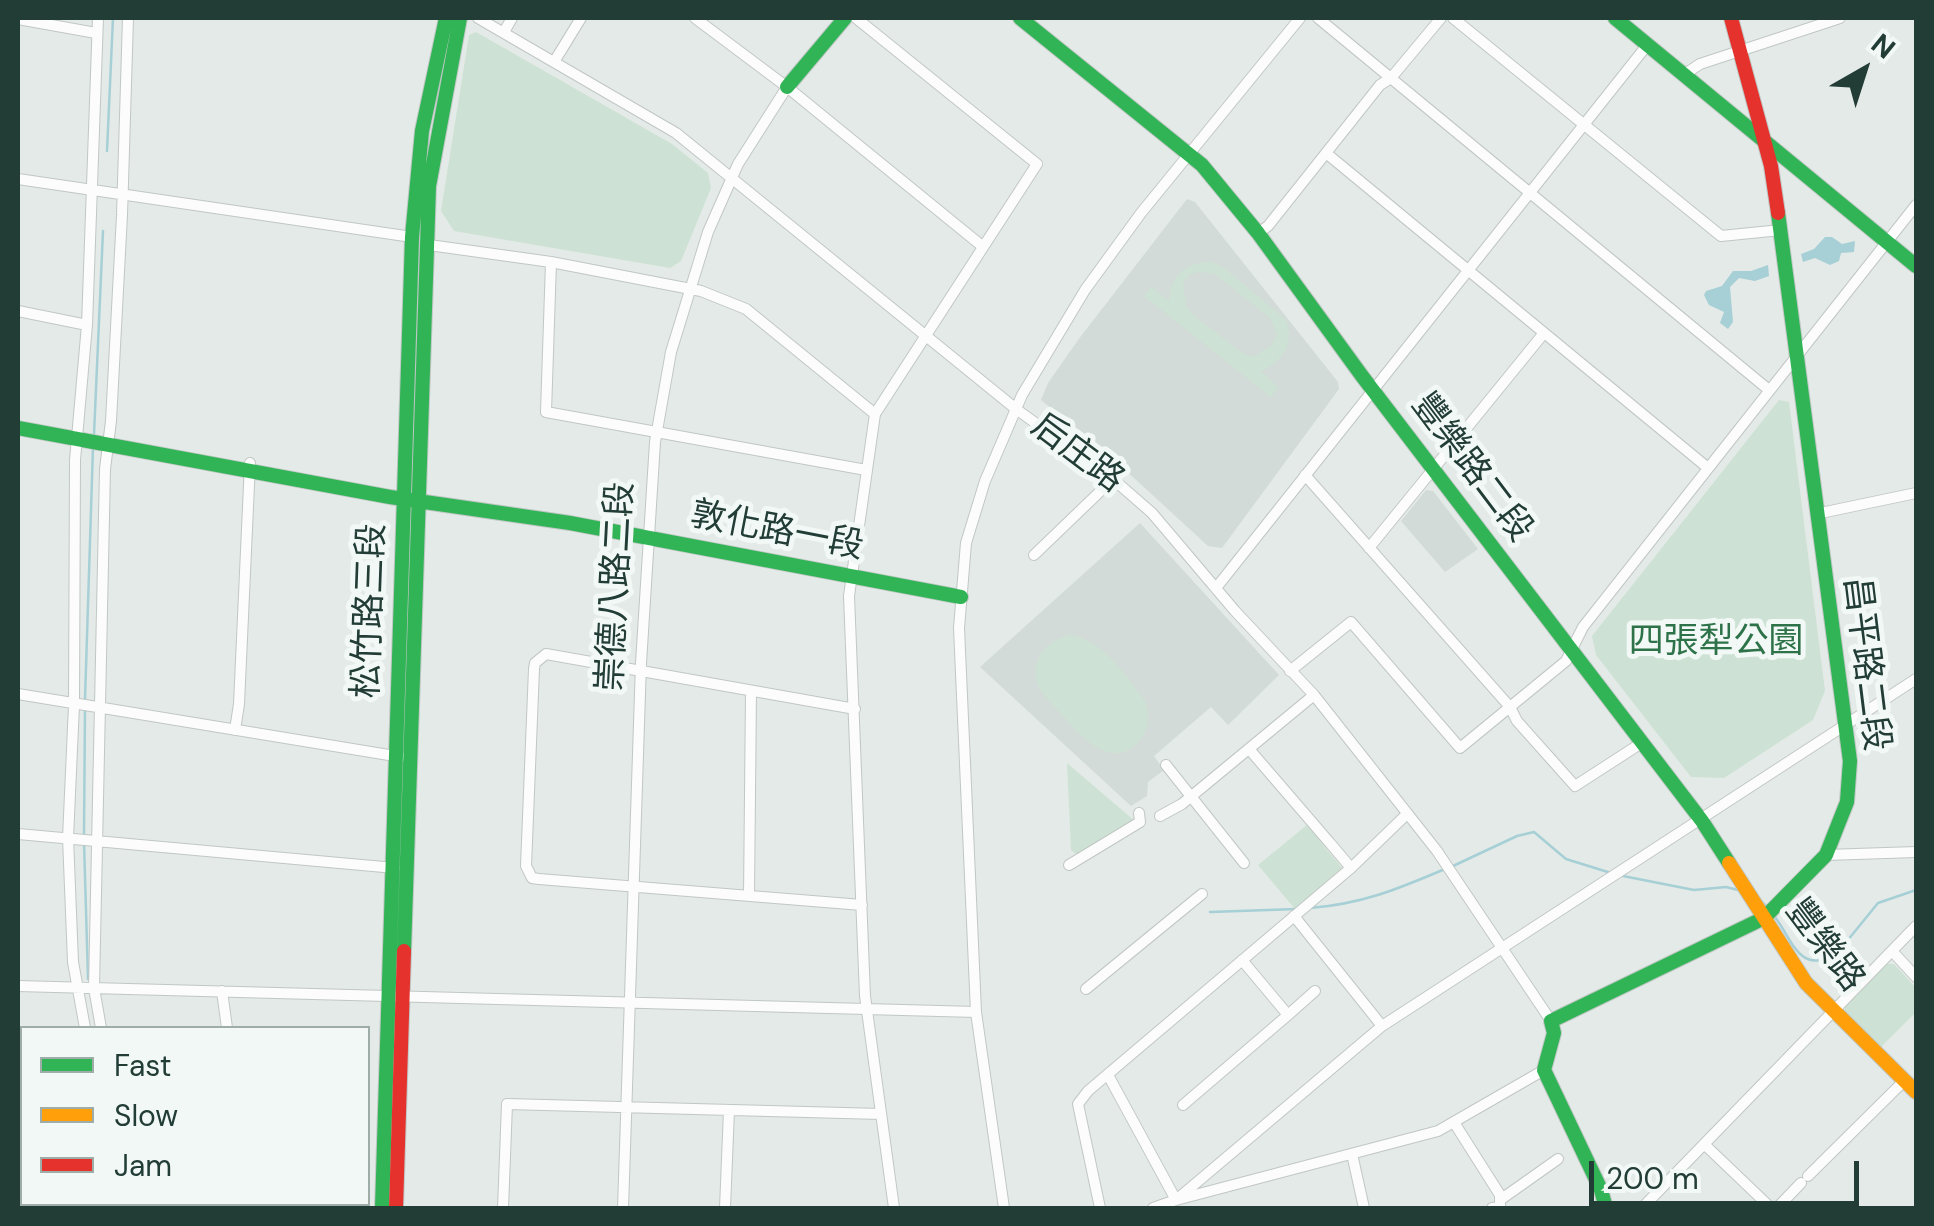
<!DOCTYPE html>
<meta charset="utf-8">
<style>
body{margin:0}
#map{position:relative;width:1934px;height:1226px;overflow:hidden;background:#e4eae7;font-family:"DM Sans",sans-serif}
canvas{display:block}
.frame{position:absolute;inset:0;border:20px solid #223c36;pointer-events:none}
.legend{position:absolute;left:20px;top:1026px;width:350px;height:180px;box-sizing:border-box;background:#f2f8f5;border:2px solid #9fada9;margin:0;padding:12px 18px;list-style:none;font-size:30px;color:#223c36}
.legend li{display:flex;align-items:center;gap:20px;height:50px}
.legend b{width:50px;border:2px solid #9fada9}
.north{position:absolute;left:1814px;top:20px;width:100px;height:100px;-webkit-text-stroke:8px #f2f8f5;paint-order:stroke;rotate:39deg;font-size:28px;font-weight:700;line-height:40px;text-align:center;color:#223c36}
.north::after{content:'';display:block;margin:auto;width:35px;height:45px;background:#223c36;clip-path:polygon(50% 0,100% 100%,50% 72%,0 100%)}
.scale{position:absolute;left:1589px;top:1161px;width:270px;height:45px;box-sizing:border-box;border:5px solid #223c36;border-top:0;padding-left:12px;font-size:30px;line-height:35px;white-space:nowrap;color:#223c36;-webkit-text-stroke:8px #f2f8f5;paint-order:stroke}
</style>
<div id="map">
<canvas width="1934" height="1226"></canvas>
<div class="frame"></div>
<ul class="legend">
<li><b style="height:12px;background:#30b455"></b>Fast</li>
<li><b style="height:12px;background:#ff9f0a"></b>Slow</li>
<li><b style="height:12px;background:#e5322d"></b>Jam</li>
</ul>
<div class="north">N</div>
<div class="scale">200 m</div>
</div>
<script>
const g = document.querySelector('canvas').getContext('2d');
g.lineJoin = 'round';
function fillPath(path, color) { g.fillStyle = color; g.fill(path, 'evenodd'); }
function trace(path, color, width, dash) { g.strokeStyle = color; g.lineWidth = width; g.lineCap = dash ? 'butt' : 'round'; g.setLineDash(dash || []); g.stroke(path); }
function drawText(font, color, halo, rows, align = 'center') {
  g.font = font + ' "DM Sans","Noto Sans TC",sans-serif'; g.lineWidth = 10; g.setLineDash([]); g.textBaseline = 'middle'; g.strokeStyle = halo; g.fillStyle = color; for (const [text, x, y, turn = 0] of rows) {
    g.save(); g.translate(x, y); g.rotate((+turn || 0) * Math.PI / 180); g.textAlign = isNaN(turn) ? turn : align; if (halo) g.strokeText(text, 0, 0); g.fillText(text, 0, 0); g.restore();
  }
}
fillPath(new Path2D(`
 M 1187,199 L 1195,202 L 1338,382 L 1339,389 L 1222,548 L 1208,546 L 1098,445 L 1041,400 L 1048,383 L 1078,340 Z
 M 1426,490 L 1433,491 L 1478,549 L 1445,572 L 1401,521 Z
 M 1140,523 L 1279,675 L 1228,725 L 1211,707 L 1154,756 L 1164,770 L 1148,782 L 1147,796 L 1131,806 L 980,667 Z
 M 22,1079 L 22,1204 L 90,1204 L 91,1208 L 18,1208 L 18,1080 Z`), '#d2dbd7');
fillPath(new Path2D(`
 M 476,32 L 672,144 L 708,173 L 711,188 L 681,261 L 670,268 L 454,231 L 441,211 L 469,35 Z
 M 1212,262 L 1224,268 L 1286,320 C 1295,345 1282,360 1261,372 L 1278,387 L 1271,397 L 1144,296 L 1151,287 L 1169,301 C 1170,275 1187,262 1212,262 ZM 1198,272 L 1214,273 L 1270,318 L 1277,334 L 1272,345 L 1255,356 L 1245,355 L 1193,315 L 1186,307 L 1183,284 L 1189,275 Z
 M 1779,400 L 1789,402 L 1825,691 L 1813,720 L 1724,778 L 1691,777 L 1596,655 L 1592,636 Z
 M 1070,635 C 1102,639 1127,677 1145,701 C 1150,714 1149,727 1141,738 C 1115,773 1083,739 1064,717 C 1056,708 1045,698 1039,687 C 1028,662 1046,640 1070,635 Z
 M 1067,763 L 1136,822 L 1077,855 L 1071,850 Z
 M 1307,825 L 1342,868 L 1295,909 L 1258,865 Z
 M 1887,964 L 1894,964 L 1916,988 L 1916,1012 L 1881,1047 L 1845,1013 L 1845,1006 Z`), '#cde2d4');
fillPath(new Path2D(`
 M 1825,237 L 1832,237 L 1842,244 L 1855,241 L 1854,252 L 1841,253 L 1839,261 L 1830,265 L 1815,258 L 1803,262 L 1801,254 L 1814,249 Z
 M 1768,265 L 1769,276 L 1755,281 L 1739,278 L 1730,287 L 1733,322 L 1728,329 L 1720,323 L 1724,312 L 1709,305 L 1704,295 L 1706,291 L 1722,286 L 1733,271 L 1751,271 Z`), '#a6cfd6');
trace(new Path2D(`
 M 107,151 L 113,18
 M 94,434 L 103,231
 M 85,699 L 93,447
 M 84,834 L 85,707
 M 84,842 L 88,979
 M 1453,866 L 1517,836 L 1534,832 L 1566,859 L 1611,873
 M 1623,876 L 1694,890 L 1726,887 L 1738,890
 M 1755,895 L 1767,907
 M 1310,908 C 1362,904 1398,889 1445,869
 M 1210,912 L 1297,909
 M 1775,917 C 1794,942 1797,971 1834,957 L 1878,903 L 1916,890`), '#a6cfd6', 2.5);
const street = new Path2D(`
 M 478,18 L 676,133 L 1016,409 L 1113,479 L 1152,513 L 1235,611 L 1314,695 L 1437,851 L 1551,1021
 M 695,18 L 787,87 L 982,246
 M 856,18 L 1037,164 L 875,414 L 849,596 L 865,996 L 894,1208
 M 1318,18 L 1769,390
 M 1453,18 L 1721,236 L 1781,230
 M 18,19 L 96,33
 M 504,32 L 512,18
 M 554,62 L 581,18
 M 1685,74 L 1700,64 L 1840,18
 M 1326,153 L 1708,468
 M 18,179 L 412,237
 M 1258,233 L 1268,226 L 1380,85 L 1391,78 L 1441,18
 M 429,245 L 551,262 L 701,291 L 746,309 L 875,414
 M 551,262 L 546,412 L 866,470
 M 18,311 L 87,325
 M 1305,475 L 1510,707 L 1517,721 L 1575,786 L 1643,742
 M 1816,514 L 1916,493
 M 1369,548 L 1544,333
 M 1034,555 L 1113,479
 M 1216,588 L 1648,44
 M 1290,671 L 1351,622 L 1460,748 L 1566,661 L 1583,627 L 1916,205
 M 18,694 L 401,757
 M 855,709 L 546,654 L 535,663 L 534,669 L 526,866 L 532,878 L 539,879 L 862,905
 M 235,730 L 239,704 L 250,463
 M 1249,749 L 1329,842
 M 1166,765 L 1244,863
 M 1160,816 L 1182,804 L 1314,695
 M 18,834 L 395,868
 M 1330,843 L 1351,868
 M 1826,855 L 1916,852
 M 1069,865 L 1140,822 L 1139,813
 M 749,896 L 751,692
 M 1294,916 L 1382,1026
 M 1892,951 L 1916,977
 M 18,986 L 976,1012
 M 1086,989 L 1202,894
 M 222,991 L 227,1028
 M 1288,1015 L 1315,991
 M 85,1028 L 73,962 L 68,838 L 74,705 L 75,460 L 87,325 L 98,18
 M 101,1028 L 94,988 L 105,469 L 111,421 L 122,215 L 128,18
 M 1108,1075 L 1176,1200 L 1438,1131 L 1544,1070
 M 1183,1105 L 1288,1015 L 1242,960
 M 1455,1124 L 1500,1195 L 1500,1207 L 1492,1208
 M 1704,1144 L 1771,1208
 M 1352,1154 L 1364,1208
 M 1808,1176 L 1904,1081
 M 1500,1200 L 1558,1159
 M 117,1204 L 118,1208
 M 133,1204 L 134,1208
 M 259,1204 L 260,1208
 M 503,1208 L 507,1104 L 881,1114
 M 623,1208 L 641,663 L 655,442 L 671,352 L 708,232 L 738,164 L 787,87
 M 725,1208 L 729,1110
 M 1004,1208 L 976,1012 L 959,628 L 966,543 L 985,481 L 1022,395 L 1085,290 L 1141,213 L 1300,18
 M 1100,1208 L 1078,1104 L 1088,1091 L 1351,868 L 1407,814
 M 1153,1208 L 1176,1200 L 1382,1026 L 1916,679
 M 1642,1208 L 1916,926
 M 1777,1208 L 1801,1183`);
const fast = new Path2D(`
 M 1020,18 L 1202,165 L 1258,233 L 1362,376 L 1702,821 L 1729,863
 M 1615,18 L 1916,266
 M 787,87 L 845,18
 M 18,428 L 390,497 L 570,523 L 961,597
 M 404,951 L 429,186 L 460,18
 M 382,1208 L 412,237 L 422,131 L 446,18
 M 1606,1208 L 1601,1190 L 1544,1070 L 1554,1033 L 1551,1021 L 1764,918 L 1826,855 L 1847,802 L 1850,761 L 1778,213`);
const slow = new Path2D(`
 M 1729,863 L 1806,983 L 1916,1092`);
const jam = new Path2D(`
 M 1731,18 L 1771,166 L 1778,213
 M 396,1208 L 404,951`);
trace(street, '#c1c7c4', 12);
trace(fast, '#bfc7c4', 16);
trace(slow, '#bfc7c4', 16);
trace(jam, '#bfc7c4', 16);
trace(street, '#fbfcfb', 10);
trace(fast, '#30b455', 14);
trace(slow, '#ff9f0a', 14);
trace(jam, '#e5322d', 14);
drawText('35px', '#223c36', '#f2f8f5', [
 ["后庄路",1077,454,37],
 ["豐樂路二段",1471,468,53],
 ["敦化路一段",777,532,11],
 ["崇德八路二段",617,587,-87],
 ["松竹路三段",371,611,-88],
 ["昌平路二段",1865,664,83],
 ["豐樂路",1824,946,53]
]);
drawText('35px', '#2d7249', '#f2f8f5', [
 ["四張犁公園",1716,643]
]);
</script>
